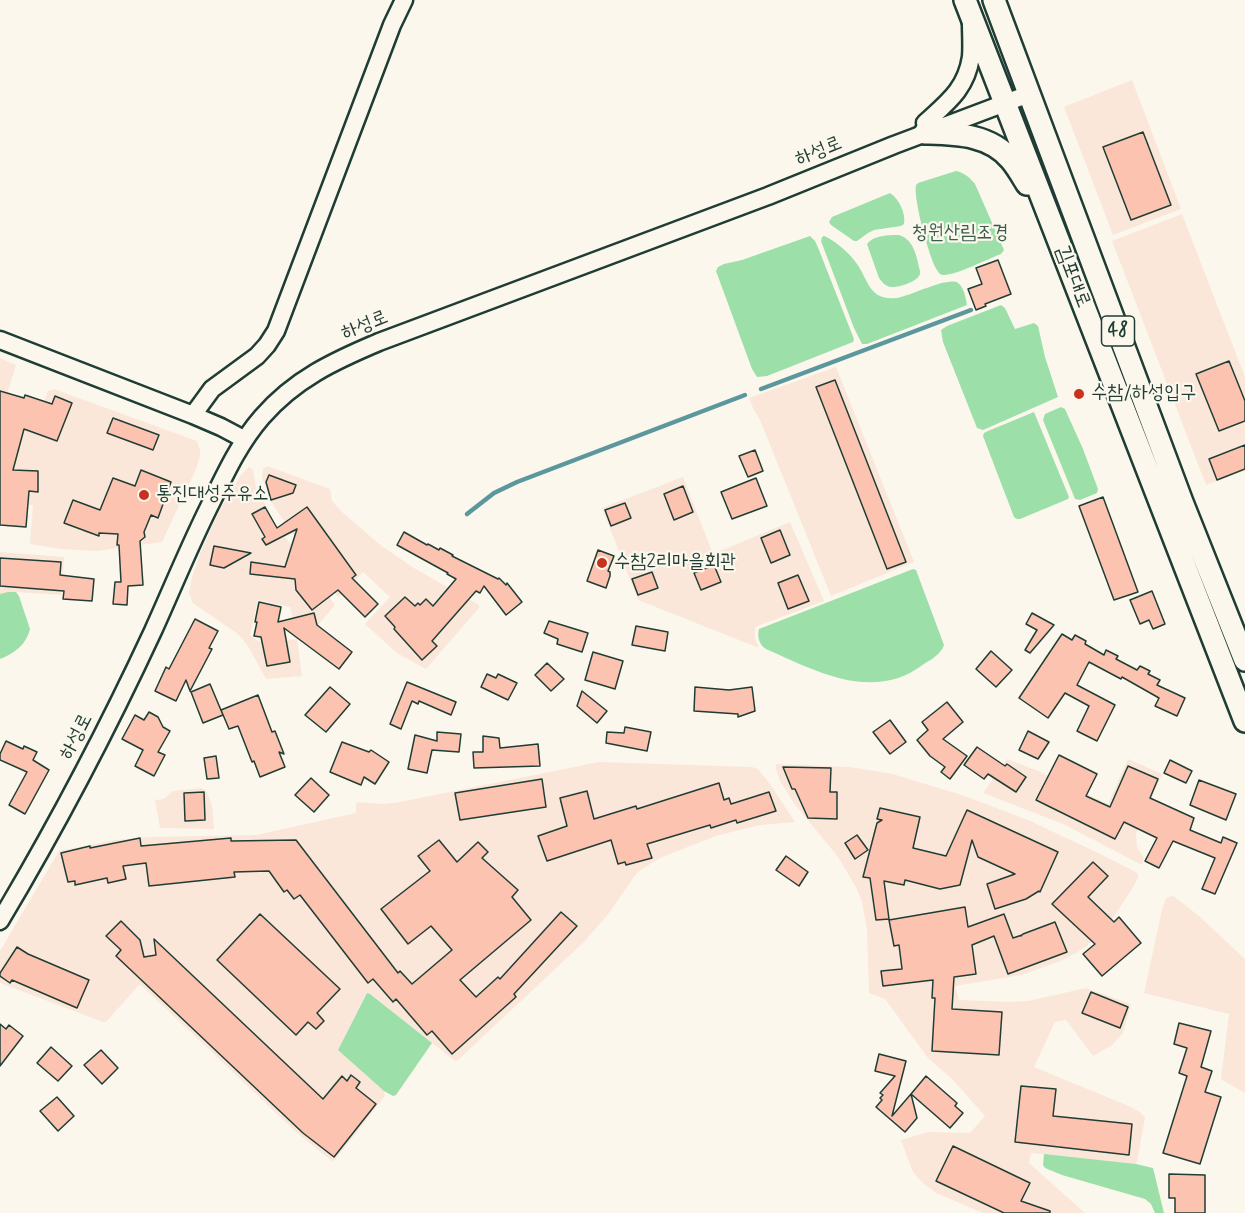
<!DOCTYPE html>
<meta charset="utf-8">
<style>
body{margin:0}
canvas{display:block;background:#fbf7ec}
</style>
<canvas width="1245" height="1213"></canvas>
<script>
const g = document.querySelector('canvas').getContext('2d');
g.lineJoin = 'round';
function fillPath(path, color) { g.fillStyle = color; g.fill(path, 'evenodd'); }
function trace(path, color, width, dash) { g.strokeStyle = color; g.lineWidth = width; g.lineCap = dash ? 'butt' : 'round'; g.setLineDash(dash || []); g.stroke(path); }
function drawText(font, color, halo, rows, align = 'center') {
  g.font = font + ' Mynerve,"Poor Story",sans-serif'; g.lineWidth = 4.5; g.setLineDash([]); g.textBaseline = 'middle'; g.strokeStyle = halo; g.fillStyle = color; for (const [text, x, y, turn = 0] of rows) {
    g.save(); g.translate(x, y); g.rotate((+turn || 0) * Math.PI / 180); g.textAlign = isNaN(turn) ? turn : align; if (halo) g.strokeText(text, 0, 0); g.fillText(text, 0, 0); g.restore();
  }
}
fillPath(new Path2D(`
 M 1132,80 L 1181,209 L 1113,235 L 1064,107 Z
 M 1182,214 L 1245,377 L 1245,471 L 1206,485 L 1112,241 Z
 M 0,358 L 16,365 L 1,414 L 35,426 L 48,391 L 54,389 L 197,441 L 200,450 L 200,455 L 196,469 L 162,542 L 97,551 L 60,549 L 30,544 L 33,505 L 0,503 Z
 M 836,367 L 914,562 L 831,596 L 760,420 L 753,408 L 749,398 Z
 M 267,466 L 330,489 L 332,501 L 341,511 L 379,544 L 414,568 L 479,605 L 479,608 L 426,669 L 397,653 L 365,624 L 390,597 L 363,572 L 339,597 L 338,597 L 281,517 L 270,500 L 262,477 L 263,469 Z
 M 249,467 L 253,470 L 256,488 L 275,523 L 335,605 L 311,633 L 298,636 L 290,607 L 258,600 L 250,635 L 258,641 L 264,643 L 297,639 L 302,676 L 266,679 L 248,646 L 238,634 L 197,606 L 193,603 L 189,593 L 192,577 L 200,554 L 217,515 L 241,475 Z
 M 683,477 L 713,554 L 790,522 L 824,601 L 755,627 L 755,638 L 759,648 L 638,600 L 602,508 Z
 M 0,552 L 64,557 L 61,595 L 16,592 L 0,594 Z
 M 1007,759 L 1038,771 L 1108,804 L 1128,759 L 1162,774 L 1136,834 L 1137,847 L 1144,858 L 1142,865 L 1063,824 L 983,793 Z
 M 599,762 L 752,767 L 758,769 L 770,784 L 795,822 L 761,825 L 719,835 L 662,857 L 642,869 L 636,874 L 609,913 L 584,942 L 457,1061 L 455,1061 L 370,994 L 365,996 L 338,1050 L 384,1091 L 385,1096 L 334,1161 L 332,1161 L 297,1133 L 141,985 L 139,985 L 106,1022 L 103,1022 L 0,983 L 0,951 L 59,851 L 115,840 L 150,837 L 256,835 L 356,813 L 356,804 L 357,802 L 384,804 L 400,802 Z
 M 778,764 L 850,767 L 893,774 L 912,780 L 962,795 L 1028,820 L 1094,851 L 1134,871 L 1138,874 L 1138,878 L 1132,889 L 1109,924 L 1087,946 L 1076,953 L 1058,962 L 1021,975 L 955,986 L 959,1000 L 1008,1002 L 1028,1001 L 1086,988 L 1131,1004 L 1123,1033 L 1112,1045 L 1093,1056 L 1066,1020 L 1055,1022 L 1034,1067 L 1131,1107 L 1140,1112 L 1145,1118 L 1137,1162 L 1136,1164 L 1031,1153 L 1029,1163 L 1085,1213 L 983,1213 L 936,1193 L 923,1183 L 917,1177 L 912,1170 L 901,1140 L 928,1132 L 970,1133 L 985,1116 L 953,1080 L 928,1058 L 885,999 L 869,993 L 867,930 L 862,902 L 857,889 L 838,857 L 793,802 L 780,781 L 776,769 L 776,765 Z
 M 201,788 L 206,790 L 212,805 L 214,829 L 160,828 L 155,800 L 164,799 L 173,791 Z
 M 1172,896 L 1175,897 L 1200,917 L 1245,959 L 1245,1093 L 1222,1080 L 1221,1078 L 1229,1014 L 1144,993 L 1162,910 L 1166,898 Z`), '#fbe7da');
fillPath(new Path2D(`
 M 956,171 C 965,173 969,177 975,184 L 1004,250 L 1001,254 C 988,259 956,275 944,275 C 940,275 939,273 937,270 C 929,258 913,198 916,185 L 918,183 Z
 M 890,193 C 899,199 906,213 904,224 L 901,226 L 874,230 L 868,233 L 857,241 L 854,241 L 831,225 L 829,222 L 832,217 Z
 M 899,235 C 914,239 917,258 920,271 C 920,273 920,275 919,276 C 916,282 897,288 891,287 C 885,286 882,282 879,278 L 867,244 C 874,235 888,235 899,235 Z
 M 810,236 L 815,241 L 819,250 L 854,339 L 853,342 L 767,376 L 757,377 L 752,369 L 716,271 L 718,267 L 724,264 L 742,260 Z
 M 824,236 C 834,240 847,251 854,260 C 869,278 867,301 897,298 C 910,296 949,276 958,283 C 964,287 966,299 967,305 L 867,344 L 862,344 L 854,328 L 821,241 L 822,237 Z
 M 1001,305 L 1005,308 L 1015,329 L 1034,323 L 1038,326 L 1045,357 L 1058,397 L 983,430 L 977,428 L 943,342 L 941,330 L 947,326 Z
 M 1061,407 L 1065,409 L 1083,449 L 1098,489 L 1097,493 L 1080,500 L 1075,499 L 1043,420 L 1045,414 Z
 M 1034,412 L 1069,497 L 1068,499 L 1020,519 L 1017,519 L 1014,517 L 983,436 L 984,433 L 988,431 Z
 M 913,569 L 916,570 L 944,645 C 941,654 932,659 924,664 C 873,703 816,671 766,649 C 759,645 757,636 759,629 Z
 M 8,592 L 16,592 L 19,596 L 30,629 C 26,645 15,653 0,659 L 0,594 Z
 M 367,993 L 370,994 L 432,1043 L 396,1095 L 393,1096 L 384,1091 L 338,1050 Z
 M 1044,1154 L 1136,1164 L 1153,1168 L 1164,1213 L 1155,1213 L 1151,1204 L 1145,1199 L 1062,1175 L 1045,1168 L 1043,1165 Z`), '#9ddfa9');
trace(new Path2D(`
 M 761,389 L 971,310
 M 467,514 L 494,493 L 517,482 L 745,395`), '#5c979d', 4.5);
const building = new Path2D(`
 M 1143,132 L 1171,205 L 1131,220 L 1103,147 Z
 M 998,260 L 1011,294 L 985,304 L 986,306 L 976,310 L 968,289 L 982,284 L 976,268 Z
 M 1229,361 L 1245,401 L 1245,421 L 1219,431 L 1196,374 Z
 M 835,380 L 906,562 L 887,569 L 816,387 Z
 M 0,391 L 24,398 L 25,395 L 52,404 L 55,396 L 72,403 L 57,441 L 24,429 L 13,470 L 38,471 L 38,492 L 29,491 L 26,527 L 0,525 Z
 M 113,418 L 159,435 L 153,450 L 107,433 Z
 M 1245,445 L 1245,469 L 1217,480 L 1209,459 Z
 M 755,450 L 763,471 L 748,477 L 739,456 Z
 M 141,470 L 171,482 L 158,518 L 151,515 L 144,532 L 145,537 L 140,541 L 143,585 L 128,586 L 127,605 L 113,604 L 115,582 L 121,582 L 119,545 L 117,545 L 118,534 L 99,533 L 99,536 L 64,523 L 73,500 L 100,510 L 113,478 L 135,486 Z
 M 269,475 L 296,485 L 293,493 L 271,500 L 266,482 Z
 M 756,478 L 767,506 L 732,519 L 721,492 Z
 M 683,486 L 693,512 L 674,520 L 664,494 Z
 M 1103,497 L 1138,592 L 1114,600 L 1079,506 Z
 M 625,503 L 631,518 L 611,526 L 605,510 Z
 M 265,507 L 277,528 L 307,507 L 356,575 L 352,578 L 378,604 L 365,617 L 338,590 L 312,610 L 296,590 L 295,579 L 250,574 L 251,562 L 285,567 L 297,529 L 266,545 L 262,539 L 265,537 L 252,514 Z
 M 780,530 L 790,555 L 771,563 L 761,538 Z
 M 404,532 L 427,545 L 428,544 L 439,550 L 440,548 L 453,555 L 452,556 L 498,579 L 499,578 L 506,585 L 507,583 L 522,602 L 506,615 L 484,586 L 480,593 L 476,591 L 432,641 L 437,646 L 422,660 L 394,629 L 395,627 L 385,616 L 405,597 L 415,606 L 418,603 L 420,605 L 426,599 L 433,606 L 456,579 L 447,574 L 448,573 L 397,545 Z
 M 214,546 L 251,553 L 224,568 L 210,565 Z
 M 598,550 L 614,556 L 608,571 L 610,572 L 610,576 L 606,588 L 587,581 Z
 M 0,558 L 61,562 L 60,575 L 94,579 L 92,601 L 63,599 L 64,591 L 0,586 Z
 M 714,565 L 721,582 L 701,590 L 694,573 Z
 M 652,572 L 658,588 L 638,595 L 632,579 Z
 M 798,575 L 809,601 L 788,609 L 778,583 Z
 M 1152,591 L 1165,624 L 1153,629 L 1149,620 L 1140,624 L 1130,600 Z
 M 259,602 L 281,607 L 278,622 L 314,613 L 317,625 L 352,652 L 339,669 L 284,628 L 290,662 L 267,666 L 261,637 L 254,636 L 257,622 L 255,622 Z
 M 1032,613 L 1054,625 L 1030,653 L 1025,650 L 1037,630 L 1026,624 Z
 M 195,619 L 218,631 L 209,648 L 212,649 L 190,691 L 186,680 L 176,701 L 155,691 L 166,667 L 169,669 Z
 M 549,621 L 588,633 L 582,652 L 557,644 L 558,639 L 544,633 Z
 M 636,626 L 668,632 L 665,651 L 632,645 Z
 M 1062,634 L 1072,640 L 1075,635 L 1086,641 L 1085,644 L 1104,655 L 1106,650 L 1118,656 L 1116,659 L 1137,670 L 1140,666 L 1150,671 L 1148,674 L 1160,680 L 1157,685 L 1185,698 L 1177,716 L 1155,706 L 1159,698 L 1122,677 L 1121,679 L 1089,662 L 1077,685 L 1115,705 L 1097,741 L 1077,731 L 1089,706 L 1065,693 L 1048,718 L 1019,698 Z
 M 991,651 L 1012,670 L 996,687 L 976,669 Z
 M 593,652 L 623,661 L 615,689 L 585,680 Z
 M 547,663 L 564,679 L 551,691 L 535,675 Z
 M 487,674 L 496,678 L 498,674 L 517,683 L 508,700 L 481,687 Z
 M 407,682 L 456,702 L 451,715 L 419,701 L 418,704 L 412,701 L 401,729 L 390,724 Z
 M 210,684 L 223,715 L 203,723 L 191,692 Z
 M 330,687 L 350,704 L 326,732 L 305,715 Z
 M 695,687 L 729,690 L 752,687 L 755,711 L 738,717 L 738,714 L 694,711 Z
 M 582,691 L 607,711 L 597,723 L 577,706 Z
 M 258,695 L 272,732 L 275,731 L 284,754 L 279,752 L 285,767 L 260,777 L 254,761 L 252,762 L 238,726 L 229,729 L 221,710 Z
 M 947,702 L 963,722 L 943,739 L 967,756 L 950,779 L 941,772 L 945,767 L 930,756 L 917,740 L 928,730 L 922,722 Z
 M 149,712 L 158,717 L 163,727 L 170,731 L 158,752 L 165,755 L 154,776 L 135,766 L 143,750 L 122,739 L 135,715 L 144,720 Z
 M 890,720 L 906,742 L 890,754 L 873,732 Z
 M 625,727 L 651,732 L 647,751 L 606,743 L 607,732 L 624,733 Z
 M 1028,731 L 1049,742 L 1038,759 L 1019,750 Z
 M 437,732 L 461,734 L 459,752 L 432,750 L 427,773 L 408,769 L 415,735 L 437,741 Z
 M 483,736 L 499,738 L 500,748 L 538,744 L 540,766 L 474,768 L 473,752 L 483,752 Z
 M 6,741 L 23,749 L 24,746 L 37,752 L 33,760 L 49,770 L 25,814 L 9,805 L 27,772 L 0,760 L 0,754 Z
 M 342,742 L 369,752 L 371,750 L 389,762 L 375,784 L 364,777 L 361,785 L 330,772 Z
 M 977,747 L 1005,766 L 1007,764 L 1026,777 L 1016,792 L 988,774 L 984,779 L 964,765 Z
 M 1059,755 L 1097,774 L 1086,796 L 1110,807 L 1128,766 L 1158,779 L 1150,798 L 1194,818 L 1190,830 L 1221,843 L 1223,837 L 1237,843 L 1215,894 L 1202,889 L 1215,858 L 1173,841 L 1159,868 L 1145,861 L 1157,838 L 1124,822 L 1115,839 L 1036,800 Z
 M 216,756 L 219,778 L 207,779 L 204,758 Z
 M 1170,760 L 1192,771 L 1186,783 L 1164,773 Z
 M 783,767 L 831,768 L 830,792 L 837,792 L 837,819 L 808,818 L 795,789 L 792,789 Z
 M 311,778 L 329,795 L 314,812 L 295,795 Z
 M 542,779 L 546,807 L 460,820 L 455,793 Z
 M 1199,780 L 1236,794 L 1226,820 L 1190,805 Z
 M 719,783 L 724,800 L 729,798 L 731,804 L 769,792 L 776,811 L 737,823 L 736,820 L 711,828 L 710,825 L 647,844 L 652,858 L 626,865 L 625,862 L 618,864 L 611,840 L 547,861 L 538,836 L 567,826 L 560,798 L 587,791 L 594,819 L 636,806 L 637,809 Z
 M 204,792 L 205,820 L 185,821 L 184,793 Z
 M 880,808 L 920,817 L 913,848 L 946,856 L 967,810 L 1058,852 L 1040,892 L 1039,891 L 1026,899 L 995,909 L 987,884 L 1015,874 L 978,857 L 972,840 L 960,885 L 940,889 L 905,880 L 904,885 L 884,881 L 889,919 L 876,920 L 870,878 L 863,877 L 877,823 L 882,820 L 877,819 Z
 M 857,835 L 868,850 L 855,859 L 845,843 Z
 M 140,838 L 141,846 L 231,838 L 231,841 L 296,840 L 398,973 L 400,971 L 412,984 L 452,950 L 431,926 L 408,944 L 381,909 L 430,871 L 418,856 L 439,840 L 457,862 L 478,842 L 488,852 L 482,858 L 518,890 L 512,897 L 531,920 L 460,980 L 476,997 L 498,977 L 500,979 L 561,912 L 577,926 L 514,994 L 516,997 L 452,1054 L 432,1031 L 427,1035 L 396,999 L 393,1002 L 373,979 L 368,983 L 300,895 L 294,899 L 287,890 L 284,892 L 269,871 L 234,872 L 235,877 L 149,886 L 146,863 L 123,866 L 126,879 L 108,883 L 107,878 L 75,885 L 75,881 L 68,882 L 61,853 L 90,846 L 90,848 Z
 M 786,856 L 808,872 L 799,886 L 776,870 Z
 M 1093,862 L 1108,876 L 1088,897 L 1114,922 L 1119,917 L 1141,943 L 1102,976 L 1083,954 L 1095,944 L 1052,904 Z
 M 965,907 L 968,927 L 1004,914 L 1013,938 L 1022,935 L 1021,936 L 1023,934 L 1055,922 L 1067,952 L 1008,974 L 994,936 L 972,945 L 976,974 L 954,977 L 952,1009 L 1002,1012 L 999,1055 L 932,1051 L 935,998 L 932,998 L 933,980 L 883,986 L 881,971 L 902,969 L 899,945 L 894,946 L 889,920 Z
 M 260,914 L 340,989 L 317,1013 L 324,1021 L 316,1029 L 308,1022 L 296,1035 L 217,960 Z
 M 121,921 L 140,940 L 144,957 L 156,955 L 154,939 L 323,1099 L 342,1076 L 347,1081 L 351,1075 L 360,1082 L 356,1088 L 376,1104 L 334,1157 L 303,1133 L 116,956 L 121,950 L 106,936 Z
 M 17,947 L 28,954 L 89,980 L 77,1008 L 12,980 L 10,983 L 0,976 L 0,973 Z
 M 1091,992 L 1128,1007 L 1120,1028 L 1082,1013 Z
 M 1179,1023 L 1211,1031 L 1201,1067 L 1212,1071 L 1205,1092 L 1221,1097 L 1200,1164 L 1163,1153 L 1187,1076 L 1179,1073 L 1187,1048 L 1174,1044 Z
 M 0,1024 L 6,1029 L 9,1025 L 23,1036 L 0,1066 Z
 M 51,1047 L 72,1066 L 58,1081 L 37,1063 Z
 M 101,1050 L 118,1068 L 102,1084 L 84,1065 Z
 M 879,1054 L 906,1061 L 892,1116 L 911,1094 L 917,1118 L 905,1132 L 876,1107 L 882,1100 L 880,1098 L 883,1095 L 880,1093 L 895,1076 L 875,1071 Z
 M 926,1076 L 957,1103 L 955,1106 L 963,1113 L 950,1128 L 911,1094 Z
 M 1021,1086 L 1056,1089 L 1053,1116 L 1132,1124 L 1129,1155 L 1015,1142 Z
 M 57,1097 L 74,1116 L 58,1131 L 40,1111 Z
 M 953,1146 L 1030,1183 L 1021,1201 L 1050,1211 L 1050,1213 L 1004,1213 L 936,1181 Z
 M 1169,1174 L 1205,1175 L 1205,1213 L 1175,1213 L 1175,1198 L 1169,1198 Z`);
fillPath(building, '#fcc3b1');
trace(building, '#1f3d34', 1.5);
const minor = new Path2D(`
 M 925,123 C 948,102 966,89 971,57 C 972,46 971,34 971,23
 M 0,340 L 193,415
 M 238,436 L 221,427 L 193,415 L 212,389 L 257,356 L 267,345 L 276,331 L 392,25 L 404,0
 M 0,921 C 56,827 107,730 153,631 C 173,587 191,542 213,499 C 227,470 241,441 262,417 C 295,379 334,361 379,342 L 768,196 L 894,145 L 1029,94`);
const major = new Path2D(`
 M 965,0 L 1245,721
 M 994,0 L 1182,502 L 1245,660
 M 925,133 C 956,134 990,134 1011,160 C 1017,167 1022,176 1027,184`);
trace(minor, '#1f3d34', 21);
trace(major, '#1f3d34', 26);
trace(minor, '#fbf7ec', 16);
trace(major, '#fbf7ec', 21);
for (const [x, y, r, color] of [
 [1079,394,6,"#c8321e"],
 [144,495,6,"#c8321e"],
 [602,563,6,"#c8321e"]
]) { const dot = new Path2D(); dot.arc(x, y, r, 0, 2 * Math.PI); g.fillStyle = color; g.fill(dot); trace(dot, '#fbf7ec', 2); }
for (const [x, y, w] of [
 [1118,331,33]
]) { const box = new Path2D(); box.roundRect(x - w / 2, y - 15, w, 30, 4.5); g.fillStyle = '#fbf7ec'; g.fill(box); trace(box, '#1f3d34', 1.5); }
drawText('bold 18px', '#1f3d34', null, [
 ["48",1118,331]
]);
drawText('20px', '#1f3d34', '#fbf7ec', [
 ["하성로",819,152,-22],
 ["김포대로",1072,277,69],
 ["하성로",365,326,-22],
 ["하성로",77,737,-63]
]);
drawText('20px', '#385d4b', '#fbf7ec', [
 ["청원산림조경",960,234]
]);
drawText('20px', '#1f3d34', '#fbf7ec', [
 ["수참/하성입구",1091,394],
 ["통진대성주유소",156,495],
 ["수참2리마을회관",614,563]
], 'left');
</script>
